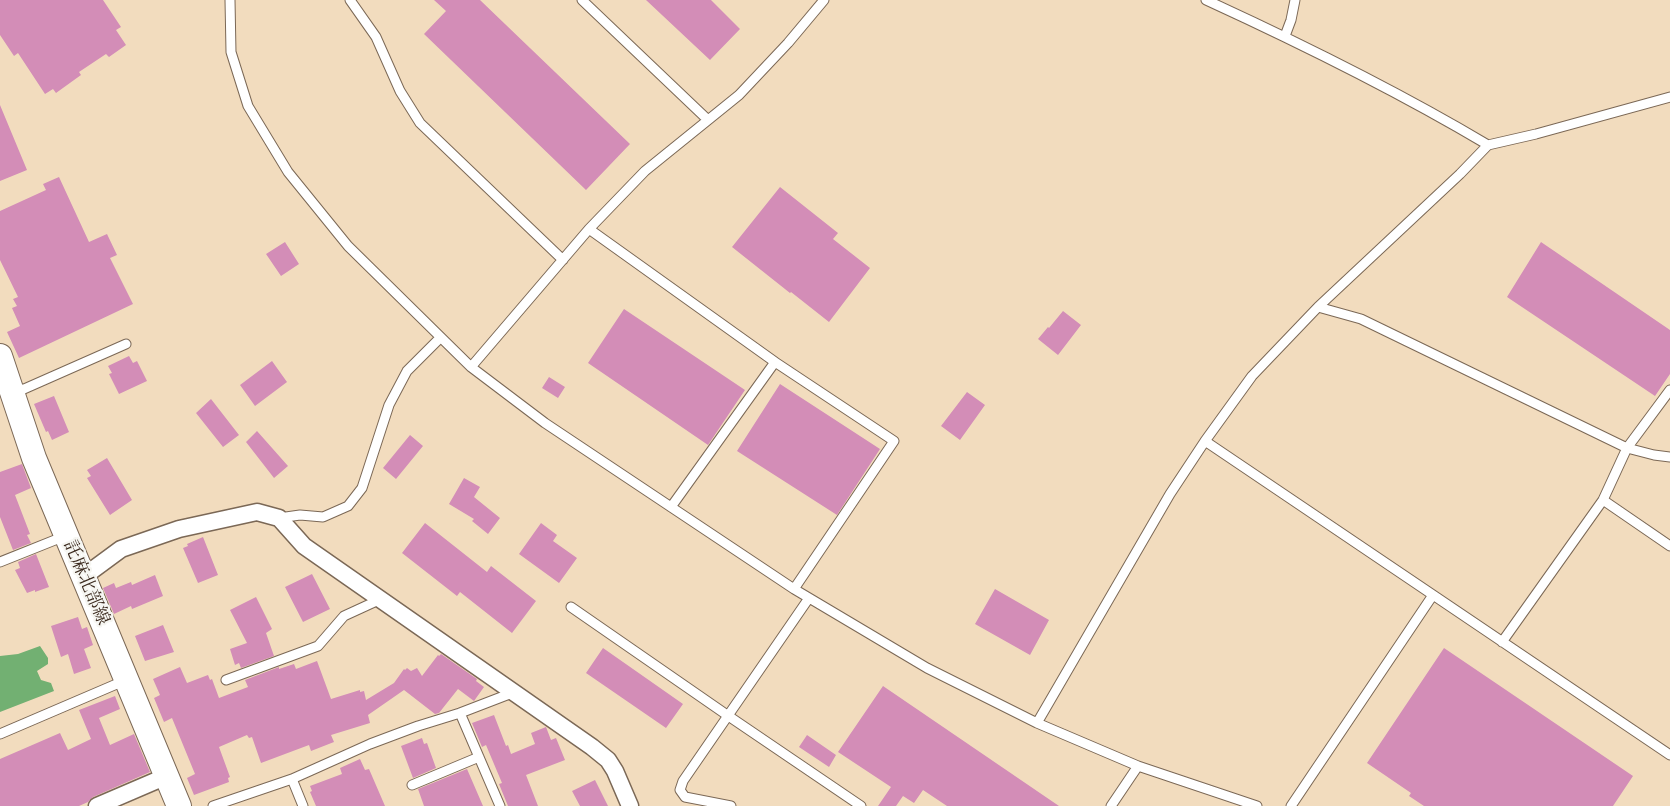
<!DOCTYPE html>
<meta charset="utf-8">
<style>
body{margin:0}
canvas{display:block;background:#f2dcbe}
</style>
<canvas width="1670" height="806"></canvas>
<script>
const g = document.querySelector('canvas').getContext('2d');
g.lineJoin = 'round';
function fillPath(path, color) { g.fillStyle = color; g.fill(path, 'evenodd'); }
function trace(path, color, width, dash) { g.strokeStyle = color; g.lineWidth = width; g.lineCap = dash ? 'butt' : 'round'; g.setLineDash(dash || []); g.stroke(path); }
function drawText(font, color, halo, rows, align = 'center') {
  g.font = font + ' "Gentium Book Plus","Noto Serif JP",serif'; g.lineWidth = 4.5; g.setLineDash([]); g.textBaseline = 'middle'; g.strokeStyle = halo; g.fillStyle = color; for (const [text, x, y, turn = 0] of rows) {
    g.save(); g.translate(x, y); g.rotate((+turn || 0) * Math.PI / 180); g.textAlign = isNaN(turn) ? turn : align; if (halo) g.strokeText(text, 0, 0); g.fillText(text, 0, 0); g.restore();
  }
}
fillPath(new Path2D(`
 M 40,646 L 48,658 L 48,664 L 37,671 L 41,680 L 51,683 L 54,691 L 0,712 L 0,656 L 18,654 Z`), '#72b072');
fillPath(new Path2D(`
 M 0,0 L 103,0 L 121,27 L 116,30 L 126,45 L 109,57 L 106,54 L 79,72 L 81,75 L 56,93 L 53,89 L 45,94 L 18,53 L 14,56 L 0,35 Z
 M 434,0 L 480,0 L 630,144 L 586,190 L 424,34 L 446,11 Z
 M 646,0 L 711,0 L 740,29 L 710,60 Z
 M 0,105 L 27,170 L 0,181 Z
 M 59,177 L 89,242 L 107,234 L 117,255 L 110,258 L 133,304 L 19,358 L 7,332 L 20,326 L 12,308 L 17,306 L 13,299 L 18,297 L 0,260 L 0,211 L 46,190 L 43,184 Z
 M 780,187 L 838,233 L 833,239 L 870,268 L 829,322 L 791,292 L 790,293 L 732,247 Z
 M 285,242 L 299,264 L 281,276 L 266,254 Z
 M 1541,242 L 1670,330 L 1670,374 L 1655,396 L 1507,297 Z
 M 624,309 L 745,390 L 708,445 L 588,363 Z
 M 1063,311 L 1081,325 L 1058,355 L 1038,339 L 1048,327 L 1049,328 Z
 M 129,356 L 133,363 L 137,361 L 147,381 L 119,394 L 109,374 L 112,373 L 108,366 Z
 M 272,361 L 287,382 L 255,406 L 240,385 Z
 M 549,377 L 565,387 L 558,398 L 542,388 Z
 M 780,384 L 880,449 L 837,515 L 737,451 Z
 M 967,392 L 985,405 L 960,440 L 941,426 Z
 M 54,396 L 69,432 L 52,440 L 48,431 L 46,432 L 34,404 Z
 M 211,399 L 239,435 L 223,447 L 196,413 Z
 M 257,431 L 288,466 L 274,478 L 246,442 Z
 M 410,435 L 423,446 L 396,479 L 383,468 Z
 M 107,458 L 132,500 L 110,515 L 87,478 L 91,476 L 87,470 Z
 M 22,464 L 31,488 L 15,495 L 30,534 L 27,535 L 31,543 L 13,550 L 0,517 L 0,472 Z
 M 464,478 L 480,487 L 474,497 L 500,518 L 488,534 L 472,521 L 474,519 L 449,504 Z
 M 425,523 L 487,572 L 491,566 L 536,601 L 512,633 L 460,592 L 457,596 L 402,553 Z
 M 541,523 L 557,535 L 553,541 L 577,558 L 559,583 L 519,554 Z
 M 203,537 L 218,575 L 198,583 L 183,548 L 188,546 L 187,544 Z
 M 36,554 L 49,587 L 35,592 L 35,590 L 27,593 L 15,570 L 20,568 L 18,562 Z
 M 312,574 L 330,609 L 303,622 L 285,587 Z
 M 155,575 L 163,596 L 132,609 L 131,606 L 114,614 L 103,588 L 114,583 L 116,588 L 131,582 L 132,585 Z
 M 995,589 L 1049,620 L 1030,655 L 975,624 Z
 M 256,597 L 272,629 L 266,633 L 274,656 L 241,668 L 239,663 L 235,665 L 230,649 L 247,643 L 230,610 Z
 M 78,617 L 82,629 L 87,627 L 93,645 L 84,649 L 91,668 L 74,674 L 68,654 L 61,657 L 51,626 Z
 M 163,625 L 174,652 L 145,661 L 135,636 Z
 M 603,648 L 683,704 L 666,728 L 586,673 Z
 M 1444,648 L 1633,776 L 1613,806 L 1424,806 L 1409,796 L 1411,793 L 1367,763 Z
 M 441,654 L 477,679 L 476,681 L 484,687 L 474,701 L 458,689 L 439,713 L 435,714 L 404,690 L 368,715 L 370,723 L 331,735 L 334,742 L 311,751 L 309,745 L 261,763 L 252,737 L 249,738 L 247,735 L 219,747 L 230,777 L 228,778 L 229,782 L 194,795 L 187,778 L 195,774 L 172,718 L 164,722 L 154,698 L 160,695 L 153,679 L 180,667 L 187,683 L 208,675 L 210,680 L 212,679 L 219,698 L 248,687 L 245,680 L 279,667 L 279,669 L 294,664 L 296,669 L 317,661 L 331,699 L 360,690 L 360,692 L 364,691 L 366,700 L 394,683 L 404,669 L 405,670 L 407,668 L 411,671 L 417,668 L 422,676 L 438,655 L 439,656 Z
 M 883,686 L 1059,806 L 947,806 L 923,790 L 914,803 L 903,796 L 896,806 L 878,806 L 891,787 L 838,752 Z
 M 115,696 L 120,709 L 99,718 L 110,745 L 134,734 L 150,772 L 93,797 L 88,802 L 79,806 L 0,806 L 0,759 L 60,733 L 68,750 L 91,739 L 79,710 Z
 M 494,715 L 506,746 L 508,745 L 511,754 L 535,744 L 531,733 L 546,727 L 551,740 L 556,738 L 565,760 L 526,775 L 538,806 L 508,806 L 499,784 L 502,783 L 486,745 L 482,747 L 472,723 Z
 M 807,735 L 836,755 L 829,767 L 799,747 Z
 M 422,738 L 424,744 L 427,743 L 436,768 L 413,778 L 401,746 Z
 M 360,759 L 365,770 L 369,769 L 385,806 L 316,806 L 310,792 L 312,791 L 310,786 L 342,774 L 340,768 Z
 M 467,769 L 483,806 L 424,806 L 418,789 Z
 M 595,780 L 608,806 L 580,806 L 572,791 Z`), '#d38db7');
const service = new Path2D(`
 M 230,0 L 231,52 L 248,106 L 288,172 L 348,246 L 471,367 L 545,423 L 794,589 L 927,668 L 1037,723 L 1138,766 L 1257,806
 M 350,0 L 376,37 L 400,91 L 420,123 L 563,260
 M 582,0 L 708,120
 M 1206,0 C 1302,44 1397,91 1488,145
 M 1285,36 L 1291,20 L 1295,0
 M 589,229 L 775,362 L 894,441 L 794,589
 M 1318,307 L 1361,319 L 1627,448 L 1654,455 L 1670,457
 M 471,367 L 589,229 L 645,171 L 739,95 L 788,43 L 824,0
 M 13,391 L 24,389 L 126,344
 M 1205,441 L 1670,755
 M 1603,500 L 1670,546
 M 671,507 L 775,362
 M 279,518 L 300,515 L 323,517 L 348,506 L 362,488 L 389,405 L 407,371 L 440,338
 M 0,562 L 65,536
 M 571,607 L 727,715 L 861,806
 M 1502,642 L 1603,500 L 1627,448 L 1670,390
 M 226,680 L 318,646 L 344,616 L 381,599
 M 1037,723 L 1170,494 L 1205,441 L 1252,376 L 1318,307 L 1460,174 L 1488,145 L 1536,134 L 1670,97
 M 0,734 L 126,680
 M 412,785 L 479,757
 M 213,806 L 292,779
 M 303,806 L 292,779 L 370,744 L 418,726 L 460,713
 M 500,806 L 460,713 L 512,693
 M 731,806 L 685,797 L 680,790 L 683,781 L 809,598
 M 1111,806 L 1138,766
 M 1291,806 L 1433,595`);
const minor = new Path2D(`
 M 83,577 L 121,549 L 179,529 L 257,512 L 279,518 L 304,546 L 592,747 L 608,760 L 615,771 L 630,806
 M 97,806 L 167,776`);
const secondary = new Path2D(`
 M 0,356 L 34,458 L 179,806`);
trace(service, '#7b6856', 11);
trace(minor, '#7b6856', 19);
trace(secondary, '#7b6856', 26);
trace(service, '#fff', 9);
trace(minor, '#fff', 16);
trace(secondary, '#fff', 24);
drawText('18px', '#3b2a1e', '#f6f6f2', [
 ["託麻北部線",86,583,67]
]);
</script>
